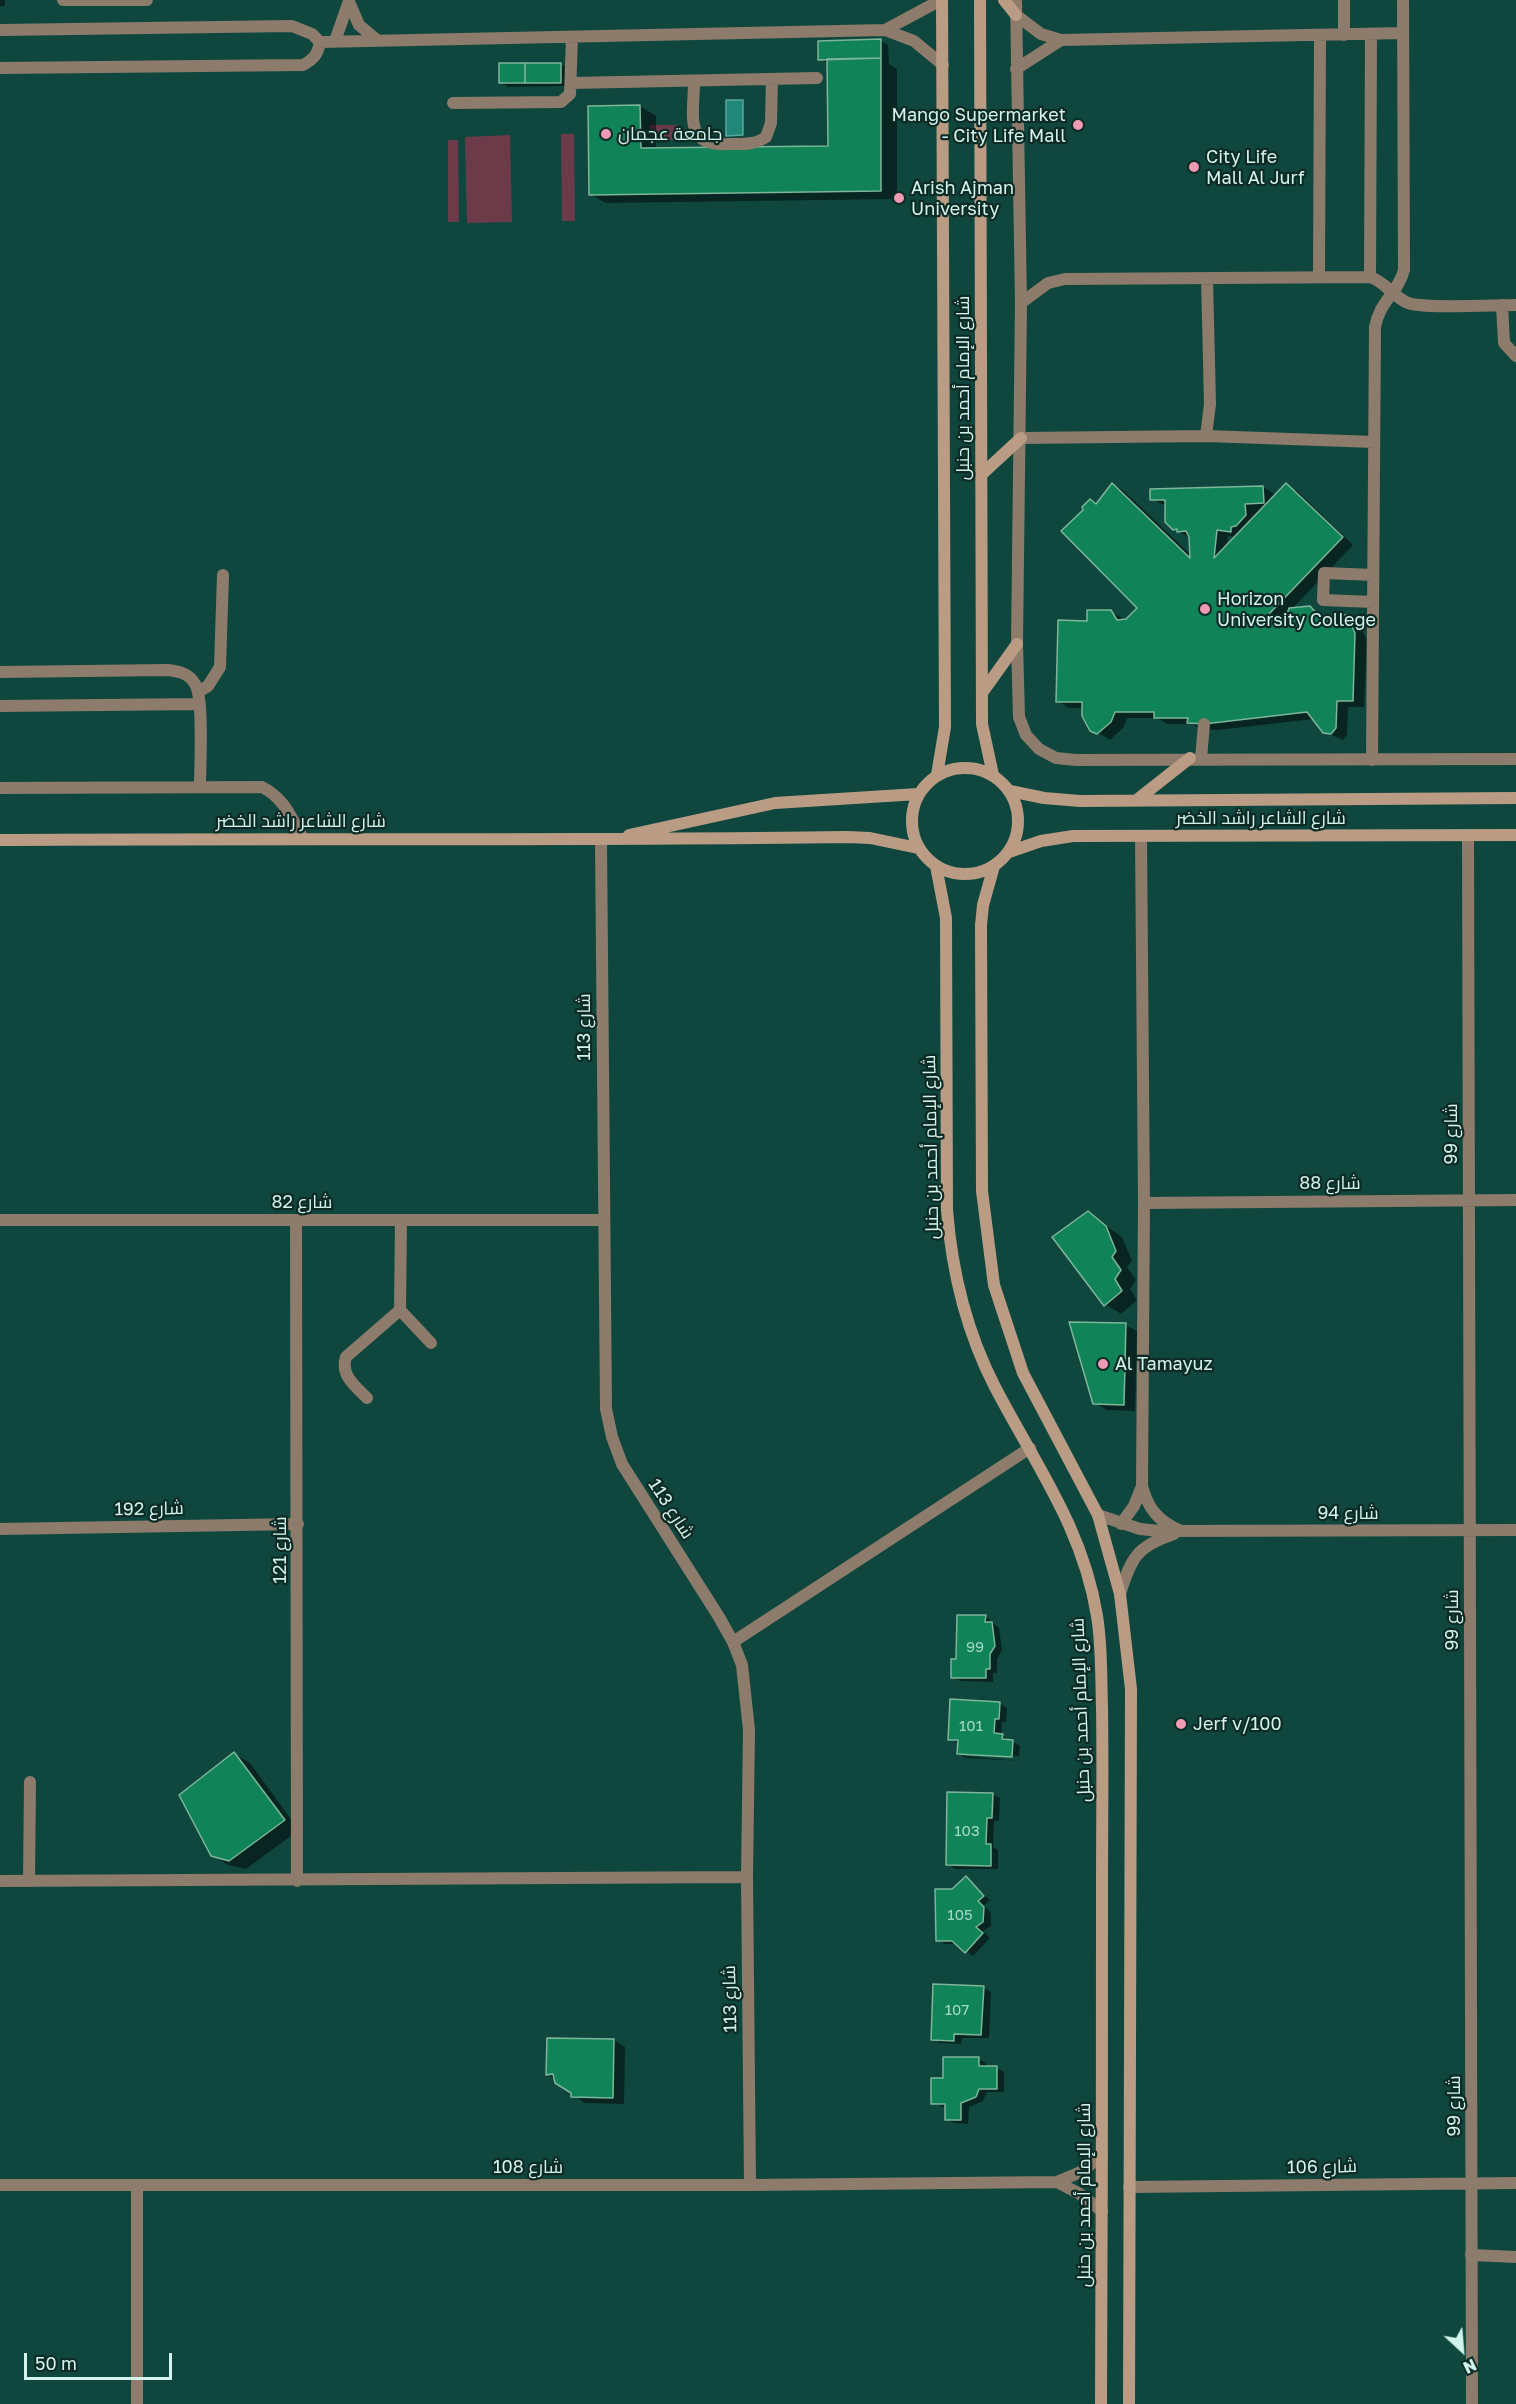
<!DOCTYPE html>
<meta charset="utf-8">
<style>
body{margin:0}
#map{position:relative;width:1516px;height:2404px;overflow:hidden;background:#0f473f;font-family:"Golos Text",sans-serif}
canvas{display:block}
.north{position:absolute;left:1432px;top:2320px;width:60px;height:60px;-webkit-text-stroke:4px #0d2a25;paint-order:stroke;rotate:154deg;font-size:16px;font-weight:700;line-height:24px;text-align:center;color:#d3f4ed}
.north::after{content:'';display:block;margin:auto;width:21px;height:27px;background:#d3f4ed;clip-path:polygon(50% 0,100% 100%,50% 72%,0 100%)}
.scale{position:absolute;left:24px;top:2353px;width:148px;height:27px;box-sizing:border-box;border:3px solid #d3f4ed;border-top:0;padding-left:8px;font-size:18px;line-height:21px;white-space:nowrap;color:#d3f4ed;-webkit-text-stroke:4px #0d2a25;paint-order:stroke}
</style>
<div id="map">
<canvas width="1516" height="2404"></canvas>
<div class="north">N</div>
<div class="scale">50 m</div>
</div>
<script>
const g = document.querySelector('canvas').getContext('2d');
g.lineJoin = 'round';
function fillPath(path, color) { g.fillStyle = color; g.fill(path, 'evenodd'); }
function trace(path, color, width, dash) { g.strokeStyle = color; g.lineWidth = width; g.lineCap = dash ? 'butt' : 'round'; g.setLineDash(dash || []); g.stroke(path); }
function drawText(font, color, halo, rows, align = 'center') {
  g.font = font + ' "Golos Text",Cairo,sans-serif'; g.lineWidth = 4.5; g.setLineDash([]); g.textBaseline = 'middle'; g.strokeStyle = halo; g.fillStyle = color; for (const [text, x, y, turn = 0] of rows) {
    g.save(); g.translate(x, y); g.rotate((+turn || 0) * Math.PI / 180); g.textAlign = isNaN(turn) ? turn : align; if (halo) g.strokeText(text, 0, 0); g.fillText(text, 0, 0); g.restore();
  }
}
fillPath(new Path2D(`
 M 650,125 L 678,125 L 678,140 L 650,140 Z
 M 561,134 L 574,134 L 575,221 L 562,221 Z
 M 510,135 L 512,222 L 467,223 L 465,137 Z
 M 448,140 L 458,140 L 459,222 L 448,222 Z`), '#6c3b4a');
const water = new Path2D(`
 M 726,100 L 743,100 L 743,135 L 726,136 Z`);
fillPath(water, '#218778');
trace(water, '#56a89b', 1.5);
fillPath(new Path2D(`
 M 0,0 L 5,0 L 5,6 L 0,6 Z
 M 881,41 L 888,45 L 889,64 L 897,69 L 897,199 L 606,203 L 590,194 L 640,106 L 656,116 L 656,149 L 829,148 L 827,63 L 820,59 Z
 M 560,64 L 568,68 L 568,86 L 508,87 L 500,82 Z
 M 1112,484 L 1124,491 L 1192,556 L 1191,538 L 1174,529 L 1166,506 L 1152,499 L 1263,487 L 1276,495 L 1286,485 L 1298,492 L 1353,545 L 1292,609 L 1309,608 L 1324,617 L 1347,617 L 1359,624 L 1367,640 L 1364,707 L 1348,707 L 1347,735 L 1343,740 L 1324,732 L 1314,719 L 1217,730 L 1201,729 L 1192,724 L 1167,724 L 1158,718 L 1127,718 L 1123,728 L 1110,740 L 1092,729 L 1083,708 L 1069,708 L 1058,701 L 1088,622 L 1110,612 L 1127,620 L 1140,608 L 1097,505 ZM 1228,536 L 1236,537 L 1227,546 Z
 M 1088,1213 L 1122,1237 L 1132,1261 L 1127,1267 L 1136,1280 L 1130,1289 L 1137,1300 L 1121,1314 L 1105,1304 Z
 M 1126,1325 L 1137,1331 L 1135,1411 L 1107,1410 L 1095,1403 Z
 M 985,1616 L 999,1628 L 1002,1650 L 997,1659 L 997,1673 L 993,1673 L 993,1682 L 960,1681 L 953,1677 L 958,1661 Z
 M 999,1703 L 1007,1708 L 1006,1722 L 1002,1722 L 1001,1735 L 1020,1746 L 1019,1756 L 965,1753 L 965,1756 L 1019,1761 L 966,1758 L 959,1754 L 959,1743 L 950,1739 Z
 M 234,1754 L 250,1763 L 299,1830 L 246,1869 L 228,1865 L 212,1855 Z
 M 992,1794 L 1000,1798 L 999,1821 L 994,1821 L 993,1847 L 998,1850 L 998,1869 L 955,1869 L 948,1864 Z
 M 966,1878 L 990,1900 L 984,1905 L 991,1913 L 991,1926 L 983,1931 L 990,1938 L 973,1956 L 958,1944 L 945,1944 L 937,1940 L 953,1890 Z
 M 983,1987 L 991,1992 L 989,2038 L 962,2038 L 961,2044 L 940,2043 L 933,2039 Z
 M 614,2040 L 625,2047 L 624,2104 L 584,2103 L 548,2074 Z
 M 979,2059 L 986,2063 L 986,2068 L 997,2068 L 1004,2072 L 1004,2092 L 987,2092 L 983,2101 L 969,2107 L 968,2124 L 954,2123 L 947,2119 L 947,2108 L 933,2103 L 945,2079 Z`), '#0007');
const building = new Path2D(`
 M 881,39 L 881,58 L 818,60 L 818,41 Z
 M 881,58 L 881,191 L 589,195 L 588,106 L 640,105 L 641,148 L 828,146 L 827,59 Z
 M 499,63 L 525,63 L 525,83 L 499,83 Z
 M 525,63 L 561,63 L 561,83 L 525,83 Z
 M 1112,483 L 1190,558 L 1189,537 L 1186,531 L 1177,532 L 1177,529 L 1173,530 L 1165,522 L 1165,500 L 1150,500 L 1150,489 L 1263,486 L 1264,503 L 1245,504 L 1246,515 L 1236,526 L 1231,527 L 1231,532 L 1217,530 L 1214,558 L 1286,483 L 1343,537 L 1269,614 L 1274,618 L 1286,617 L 1289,608 L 1310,606 L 1319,616 L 1347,615 L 1355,633 L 1353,701 L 1337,701 L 1336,728 L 1331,734 L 1323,733 L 1307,712 L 1204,724 L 1187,723 L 1188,718 L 1154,718 L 1154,712 L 1115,712 L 1111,722 L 1097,734 L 1090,731 L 1082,716 L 1082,702 L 1056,702 L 1058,620 L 1087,621 L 1087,610 L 1111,610 L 1117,620 L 1126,619 L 1137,608 L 1061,531 L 1083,510 L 1082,507 L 1090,499 L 1096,504 Z
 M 1088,1211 L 1106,1226 L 1116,1251 L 1112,1257 L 1121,1270 L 1115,1279 L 1122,1291 L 1104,1306 L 1052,1237 Z
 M 1069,1322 L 1126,1323 L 1124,1405 L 1093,1404 Z
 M 957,1615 L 986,1615 L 985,1622 L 992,1622 L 995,1646 L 990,1654 L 990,1669 L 986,1669 L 986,1678 L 951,1678 L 951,1659 L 956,1659 Z
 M 950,1699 L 1000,1702 L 999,1719 L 995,1719 L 994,1733 L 1003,1734 L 1002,1739 L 1013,1740 L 1012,1757 L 957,1754 L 958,1740 L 948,1740 Z
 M 234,1752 L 285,1820 L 229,1861 L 211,1856 L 179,1795 Z
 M 947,1792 L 993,1793 L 992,1818 L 987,1818 L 986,1844 L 991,1844 L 991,1866 L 946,1865 Z
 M 966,1876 L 984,1896 L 978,1901 L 984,1907 L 983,1922 L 976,1927 L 983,1933 L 965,1953 L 952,1941 L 936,1941 L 935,1889 L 952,1889 Z
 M 933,1984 L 984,1986 L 981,2035 L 954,2034 L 954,2041 L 931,2040 Z
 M 547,2038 L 614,2039 L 613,2098 L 571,2097 L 571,2093 L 555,2083 L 553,2074 L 546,2075 Z
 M 943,2057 L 979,2057 L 979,2066 L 997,2066 L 997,2089 L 979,2089 L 976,2097 L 961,2103 L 961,2120 L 945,2120 L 945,2104 L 931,2104 L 931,2078 L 943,2078 Z`);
fillPath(building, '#118358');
trace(building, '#7eb699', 1.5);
trace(new Path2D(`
 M 63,0 L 147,0
 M 1344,0 L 1344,35
 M 349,2 L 359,25 L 377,40
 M 1016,15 L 1041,34 L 1061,40 L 1403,33
 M 0,30 L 292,26 L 312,34 L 320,42 C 318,54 314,59 303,65 L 0,68
 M 885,30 L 941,0
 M 335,41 L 349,1
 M 320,42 L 885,30 L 914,41 L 943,65
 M 1016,69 L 1061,40
 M 694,81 C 694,116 683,147 729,144 C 743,144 755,145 766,137 L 771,123 L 772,79
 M 571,83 L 817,78
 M 453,103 L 561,102 L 570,94 L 572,37
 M 1319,277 L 1320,36
 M 1370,277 L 1371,34
 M 1021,303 L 1048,283 L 1065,279 L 1370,277 C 1386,282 1393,297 1408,303 C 1425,309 1493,305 1516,305
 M 1502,305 L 1504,343 L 1516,356
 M 1206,436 L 1210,404 L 1207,278
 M 1021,438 L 1206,436 L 1374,442
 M 1373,602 L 1323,600 L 1324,573 L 1373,575
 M 0,672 L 167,670 C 178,671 189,673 195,684 C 204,698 200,766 200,786
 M 198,692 L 208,686 L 220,667 L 223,575
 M 0,706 L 200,704
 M 1372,760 L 1375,327 C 1379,302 1398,293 1404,270 L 1403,0
 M 0,788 L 262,787 C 284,798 291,817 302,837
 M 29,1881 L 30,1782
 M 1471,2255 L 1516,2257`), '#8d7b6b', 12);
trace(new Path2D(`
 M 1016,0 L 1021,303 L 1017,644 L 1019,717 L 1026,735 L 1039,749 L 1056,758 L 1076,760 L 1516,759
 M 1201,758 L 1204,724
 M 1141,836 L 1144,1203 L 1142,1486 C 1148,1509 1159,1522 1181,1531
 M 1468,836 L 1472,2404
 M 601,841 L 606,1409 L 612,1437 L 622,1464 L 719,1617 L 733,1642 L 742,1665 L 749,1730 L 747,1877 L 750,2185
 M 1144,1203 L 1516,1200
 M 0,1220 L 603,1220
 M 296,1220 L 297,1881
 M 401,1220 L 400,1310 L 431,1343
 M 367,1398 C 355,1386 340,1375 346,1357 L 400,1310
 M 1098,1515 L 1140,1529 L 1160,1531 L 1516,1530
 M 1121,1524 L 1134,1506 L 1142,1486
 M 0,1529 L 298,1524
 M 1120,1594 C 1131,1558 1137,1546 1174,1534
 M 733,1642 L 1030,1448
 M 0,1881 L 747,1877
 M 1057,2182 L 1080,2194 L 1102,2211
 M 0,2185 L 750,2185 L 1057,2182 L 1083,2171 L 1102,2155
 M 137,2186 L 137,2404
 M 1129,2187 L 1516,2183`), '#8d7b6b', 12);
trace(new Path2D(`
 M 980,0 L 982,724 L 993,775
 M 1004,0 L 1016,15
 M 982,474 L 1021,438
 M 982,693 L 1017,644
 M912 821a53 53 0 1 1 106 0a53 53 0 1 1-106 0Z
 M 937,775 L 945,727 L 942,0
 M 1010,791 L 1044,798 L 1080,801 L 1516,798
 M 1138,799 L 1190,758
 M 629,835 L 775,803 L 918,794
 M 0,840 C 282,838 564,841 847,837 L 870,838 L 918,848
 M 1009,852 L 1041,841 L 1073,836 L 1516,835
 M 936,866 L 946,918 L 947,1210 C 952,1273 966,1331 995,1387 C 1035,1464 1083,1528 1097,1616 C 1102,1646 1101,1678 1102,1708 C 1103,1768 1102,1827 1102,1887 C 1102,2059 1102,2232 1101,2404
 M 994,866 L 983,905 L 981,925 L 982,1191 L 994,1285 L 1023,1373 L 1098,1515 L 1120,1594 L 1131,1689 L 1129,2404`), '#ba9c84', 12);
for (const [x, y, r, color] of [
 [1078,125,6,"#f19ab3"],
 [606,134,6,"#f19ab3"],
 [1194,167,6,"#f19ab3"],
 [899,198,6,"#f19ab3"],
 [1205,609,6,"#f19ab3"],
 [1103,1364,6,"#f19ab3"],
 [1181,1724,6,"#f19ab3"]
]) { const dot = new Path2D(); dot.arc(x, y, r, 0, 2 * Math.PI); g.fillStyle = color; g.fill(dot); trace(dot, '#0d2a25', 2); }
drawText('15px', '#a2d8c8', null, [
 ["99",975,1647],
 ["101",971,1726],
 ["103",967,1831],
 ["105",960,1915],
 ["107",957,2010]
]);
drawText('18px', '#d3f4ed', '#0d2a25', [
 ["Mango Supermarket",1066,115,"right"],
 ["- City Life Mall",1066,136,"right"],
 ["جامعة عجمان",618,134],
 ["City Life",1206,157],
 ["Mall Al Jurf",1206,178],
 ["Arish Ajman",911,188],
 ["University",911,209],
 ["Horizon",1217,599],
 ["University College",1217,620],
 ["Al Tamayuz",1115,1364],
 ["Jerf v/100",1193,1724]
], 'left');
drawText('18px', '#d3f4ed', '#0d2a25', [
 ["شارع الإمام أحمد بن حنبل",963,388,-90],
 ["شارع الشاعر راشد الخضر",1261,818],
 ["شارع الشاعر راشد الخضر",301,821],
 ["شارع 113",584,1027,-90],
 ["شارع 99",1451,1134,-90],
 ["شارع الإمام أحمد بن حنبل",931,1147,-91],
 ["شارع 88",1330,1183],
 ["شارع 82",302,1202],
 ["شارع 192",149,1509,-1],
 ["شارع 113",671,1509,57],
 ["شارع 94",1348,1513],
 ["شارع 121",280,1550,-90],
 ["شارع 99",1452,1620,-90],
 ["شارع الإمام أحمد بن حنبل",1081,1710,-92],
 ["شارع 113",730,1999,-91],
 ["شارع 99",1454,2106,-90],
 ["شارع 108",528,2167],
 ["شارع 106",1322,2167,-1],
 ["شارع الإمام أحمد بن حنبل",1084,2195,-90]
]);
</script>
